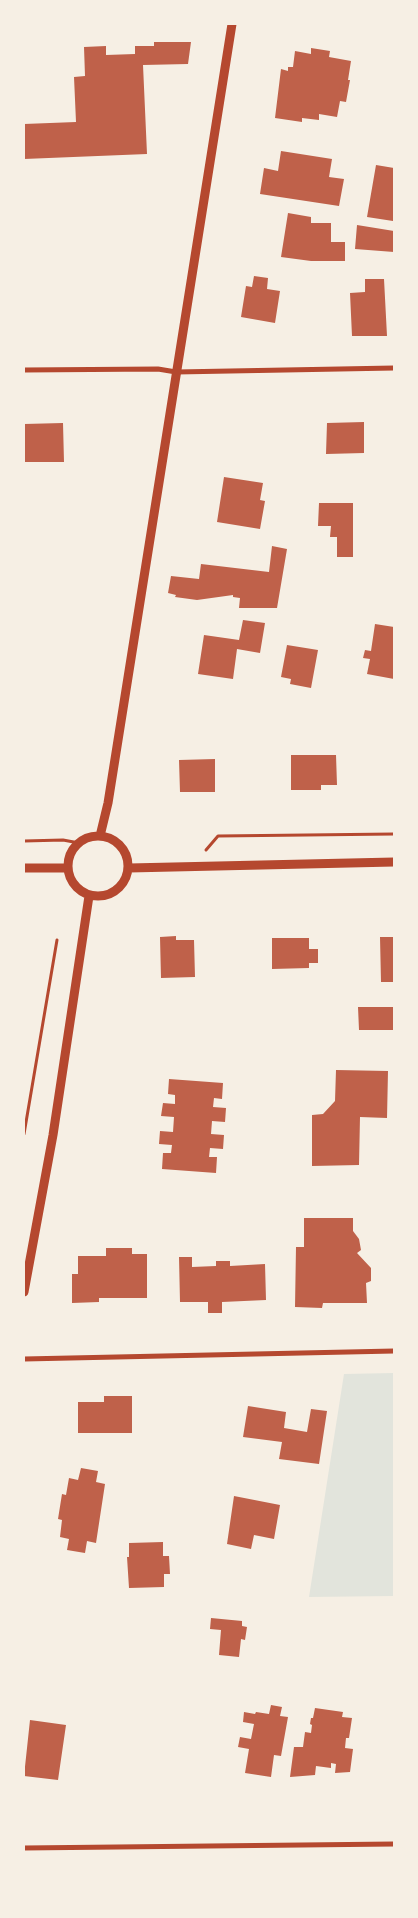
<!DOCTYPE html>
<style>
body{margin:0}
#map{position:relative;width:418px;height:1918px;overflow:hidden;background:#f6efe4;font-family:"DM Sans",sans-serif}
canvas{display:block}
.frame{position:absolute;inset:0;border:25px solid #f6efe4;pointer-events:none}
</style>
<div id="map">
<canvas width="418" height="1918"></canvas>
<div class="frame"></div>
</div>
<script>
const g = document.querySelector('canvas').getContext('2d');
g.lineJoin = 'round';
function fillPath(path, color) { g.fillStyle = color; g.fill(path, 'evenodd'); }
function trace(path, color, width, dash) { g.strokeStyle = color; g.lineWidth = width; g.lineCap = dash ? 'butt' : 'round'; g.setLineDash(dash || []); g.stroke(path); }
fillPath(new Path2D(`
 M 394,1373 L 394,1596 L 309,1597 L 344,1374 Z`), '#e2e4dc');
fillPath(new Path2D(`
 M 154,42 L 191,42 L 188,64 L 143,65 L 147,154 L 24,159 L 24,124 L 76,122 L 74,77 L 85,76 L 84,47 L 106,46 L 106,55 L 135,54 L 135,46 L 154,46 Z
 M 311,48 L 330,51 L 329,57 L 351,61 L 348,80 L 350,80 L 346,102 L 340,101 L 337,117 L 319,114 L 319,120 L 302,118 L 302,122 L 275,118 L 281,69 L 288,71 L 288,67 L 293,67 L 295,51 L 311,54 Z
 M 281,151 L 332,159 L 329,177 L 344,179 L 339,206 L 260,194 L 264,168 L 278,171 Z
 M 376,165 L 394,168 L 393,221 L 367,217 Z
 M 288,213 L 311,217 L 311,223 L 331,223 L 331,242 L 345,242 L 345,261 L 311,261 L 281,257 Z
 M 357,225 L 394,231 L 394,252 L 355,249 Z
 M 254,276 L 268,278 L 267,289 L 280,291 L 275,323 L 241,317 L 246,286 L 252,287 Z
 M 365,279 L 384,279 L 387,336 L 352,336 L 350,293 L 365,292 Z
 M 364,422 L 364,453 L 326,454 L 327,423 Z
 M 63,423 L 64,462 L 24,462 L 24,424 Z
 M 224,477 L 263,483 L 260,500 L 265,501 L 260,529 L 217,522 Z
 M 319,503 L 353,503 L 353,557 L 337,557 L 337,537 L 330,537 L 331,526 L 318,526 Z
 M 272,546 L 287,549 L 277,608 L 239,608 L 240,598 L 233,597 L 233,595 L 197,600 L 175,597 L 176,595 L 168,593 L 171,576 L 199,579 L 201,564 L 269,572 Z
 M 243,620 L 265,623 L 260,653 L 237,649 L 233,679 L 198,674 L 204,635 L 239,640 Z
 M 375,624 L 394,627 L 394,679 L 367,674 L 370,659 L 363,658 L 365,650 L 371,651 Z
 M 287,645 L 318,650 L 311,688 L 290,684 L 291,679 L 281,677 Z
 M 291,755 L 336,755 L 337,785 L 321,785 L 321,790 L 291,790 Z
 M 215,759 L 215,792 L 180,792 L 179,760 Z
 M 176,936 L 176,940 L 194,940 L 195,977 L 161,978 L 160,937 Z
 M 380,937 L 394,937 L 394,982 L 381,982 Z
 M 272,938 L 309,938 L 309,949 L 318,949 L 318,963 L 309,963 L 309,968 L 272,969 Z
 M 358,1007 L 394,1007 L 394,1030 L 359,1030 Z
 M 336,1070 L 388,1071 L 387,1118 L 360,1117 L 359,1165 L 312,1166 L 312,1115 L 323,1114 L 335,1101 Z
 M 169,1079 L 223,1083 L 222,1099 L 214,1098 L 213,1107 L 226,1108 L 225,1122 L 212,1121 L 211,1134 L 224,1135 L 223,1149 L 210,1148 L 209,1157 L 217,1157 L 216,1173 L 162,1169 L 163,1153 L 171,1153 L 172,1145 L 159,1144 L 160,1131 L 173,1132 L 174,1117 L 161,1116 L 163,1103 L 175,1104 L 175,1095 L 168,1094 Z
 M 304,1218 L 353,1218 L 353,1231 L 359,1239 L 361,1250 L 357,1253 L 371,1268 L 371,1281 L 366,1283 L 367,1303 L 323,1303 L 322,1308 L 295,1307 L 296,1247 L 304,1247 Z
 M 106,1248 L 132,1248 L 132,1254 L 147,1254 L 147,1298 L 99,1298 L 99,1302 L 72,1303 L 72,1274 L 78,1274 L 78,1256 L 106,1256 Z
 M 179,1257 L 192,1257 L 192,1267 L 216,1266 L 216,1261 L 230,1261 L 230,1266 L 265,1264 L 266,1300 L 222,1302 L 222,1313 L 208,1313 L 208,1302 L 180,1302 Z
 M 104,1396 L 132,1396 L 132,1433 L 78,1433 L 78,1402 L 104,1402 Z
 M 248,1406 L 286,1412 L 284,1428 L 307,1432 L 311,1409 L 327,1411 L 319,1464 L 279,1459 L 282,1442 L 243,1437 Z
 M 81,1468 L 98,1471 L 96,1482 L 105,1484 L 96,1543 L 87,1541 L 85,1553 L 67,1550 L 69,1539 L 60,1537 L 62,1520 L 58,1519 L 62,1494 L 66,1495 L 69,1478 L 78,1480 Z
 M 234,1496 L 280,1505 L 274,1539 L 254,1535 L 251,1549 L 227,1544 Z
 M 163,1542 L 163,1556 L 169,1556 L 170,1574 L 164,1574 L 164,1587 L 129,1588 L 127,1557 L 129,1557 L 129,1543 Z
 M 211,1618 L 242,1621 L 242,1626 L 247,1627 L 245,1640 L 241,1639 L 239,1657 L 219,1655 L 221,1630 L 210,1629 Z
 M 271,1705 L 282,1707 L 280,1716 L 288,1717 L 281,1756 L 274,1755 L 271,1777 L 245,1773 L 249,1749 L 238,1747 L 240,1737 L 251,1739 L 254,1724 L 243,1722 L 244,1712 L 255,1714 L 256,1712 L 269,1714 Z
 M 315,1708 L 343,1712 L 342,1717 L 352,1718 L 349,1738 L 346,1738 L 345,1748 L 353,1749 L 350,1772 L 335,1773 L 336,1764 L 331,1763 L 331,1768 L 316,1766 L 315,1775 L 290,1777 L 294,1747 L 303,1747 L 305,1732 L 311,1733 L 312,1725 L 310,1724 L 311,1718 L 313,1718 Z
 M 30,1720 L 66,1725 L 58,1780 L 24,1776 Z`), '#bf614a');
trace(new Path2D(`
 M 24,841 L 63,840 L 79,843
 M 206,850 L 218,836 L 394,834
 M 24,1134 L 57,940`), '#b5482f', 3);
trace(new Path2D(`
 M 24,370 L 158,369 L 176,372 L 394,368
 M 24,1359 L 394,1351
 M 24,1848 L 394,1844`), '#b5482f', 5);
trace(new Path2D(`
 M68 866a30 30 0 1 1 60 0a30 30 0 1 1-60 0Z
 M 100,836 L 108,803 L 232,24
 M 24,868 L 67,868
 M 129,868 L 394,862
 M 24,1292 L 53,1135 L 89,896`), '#b5482f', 9);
</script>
